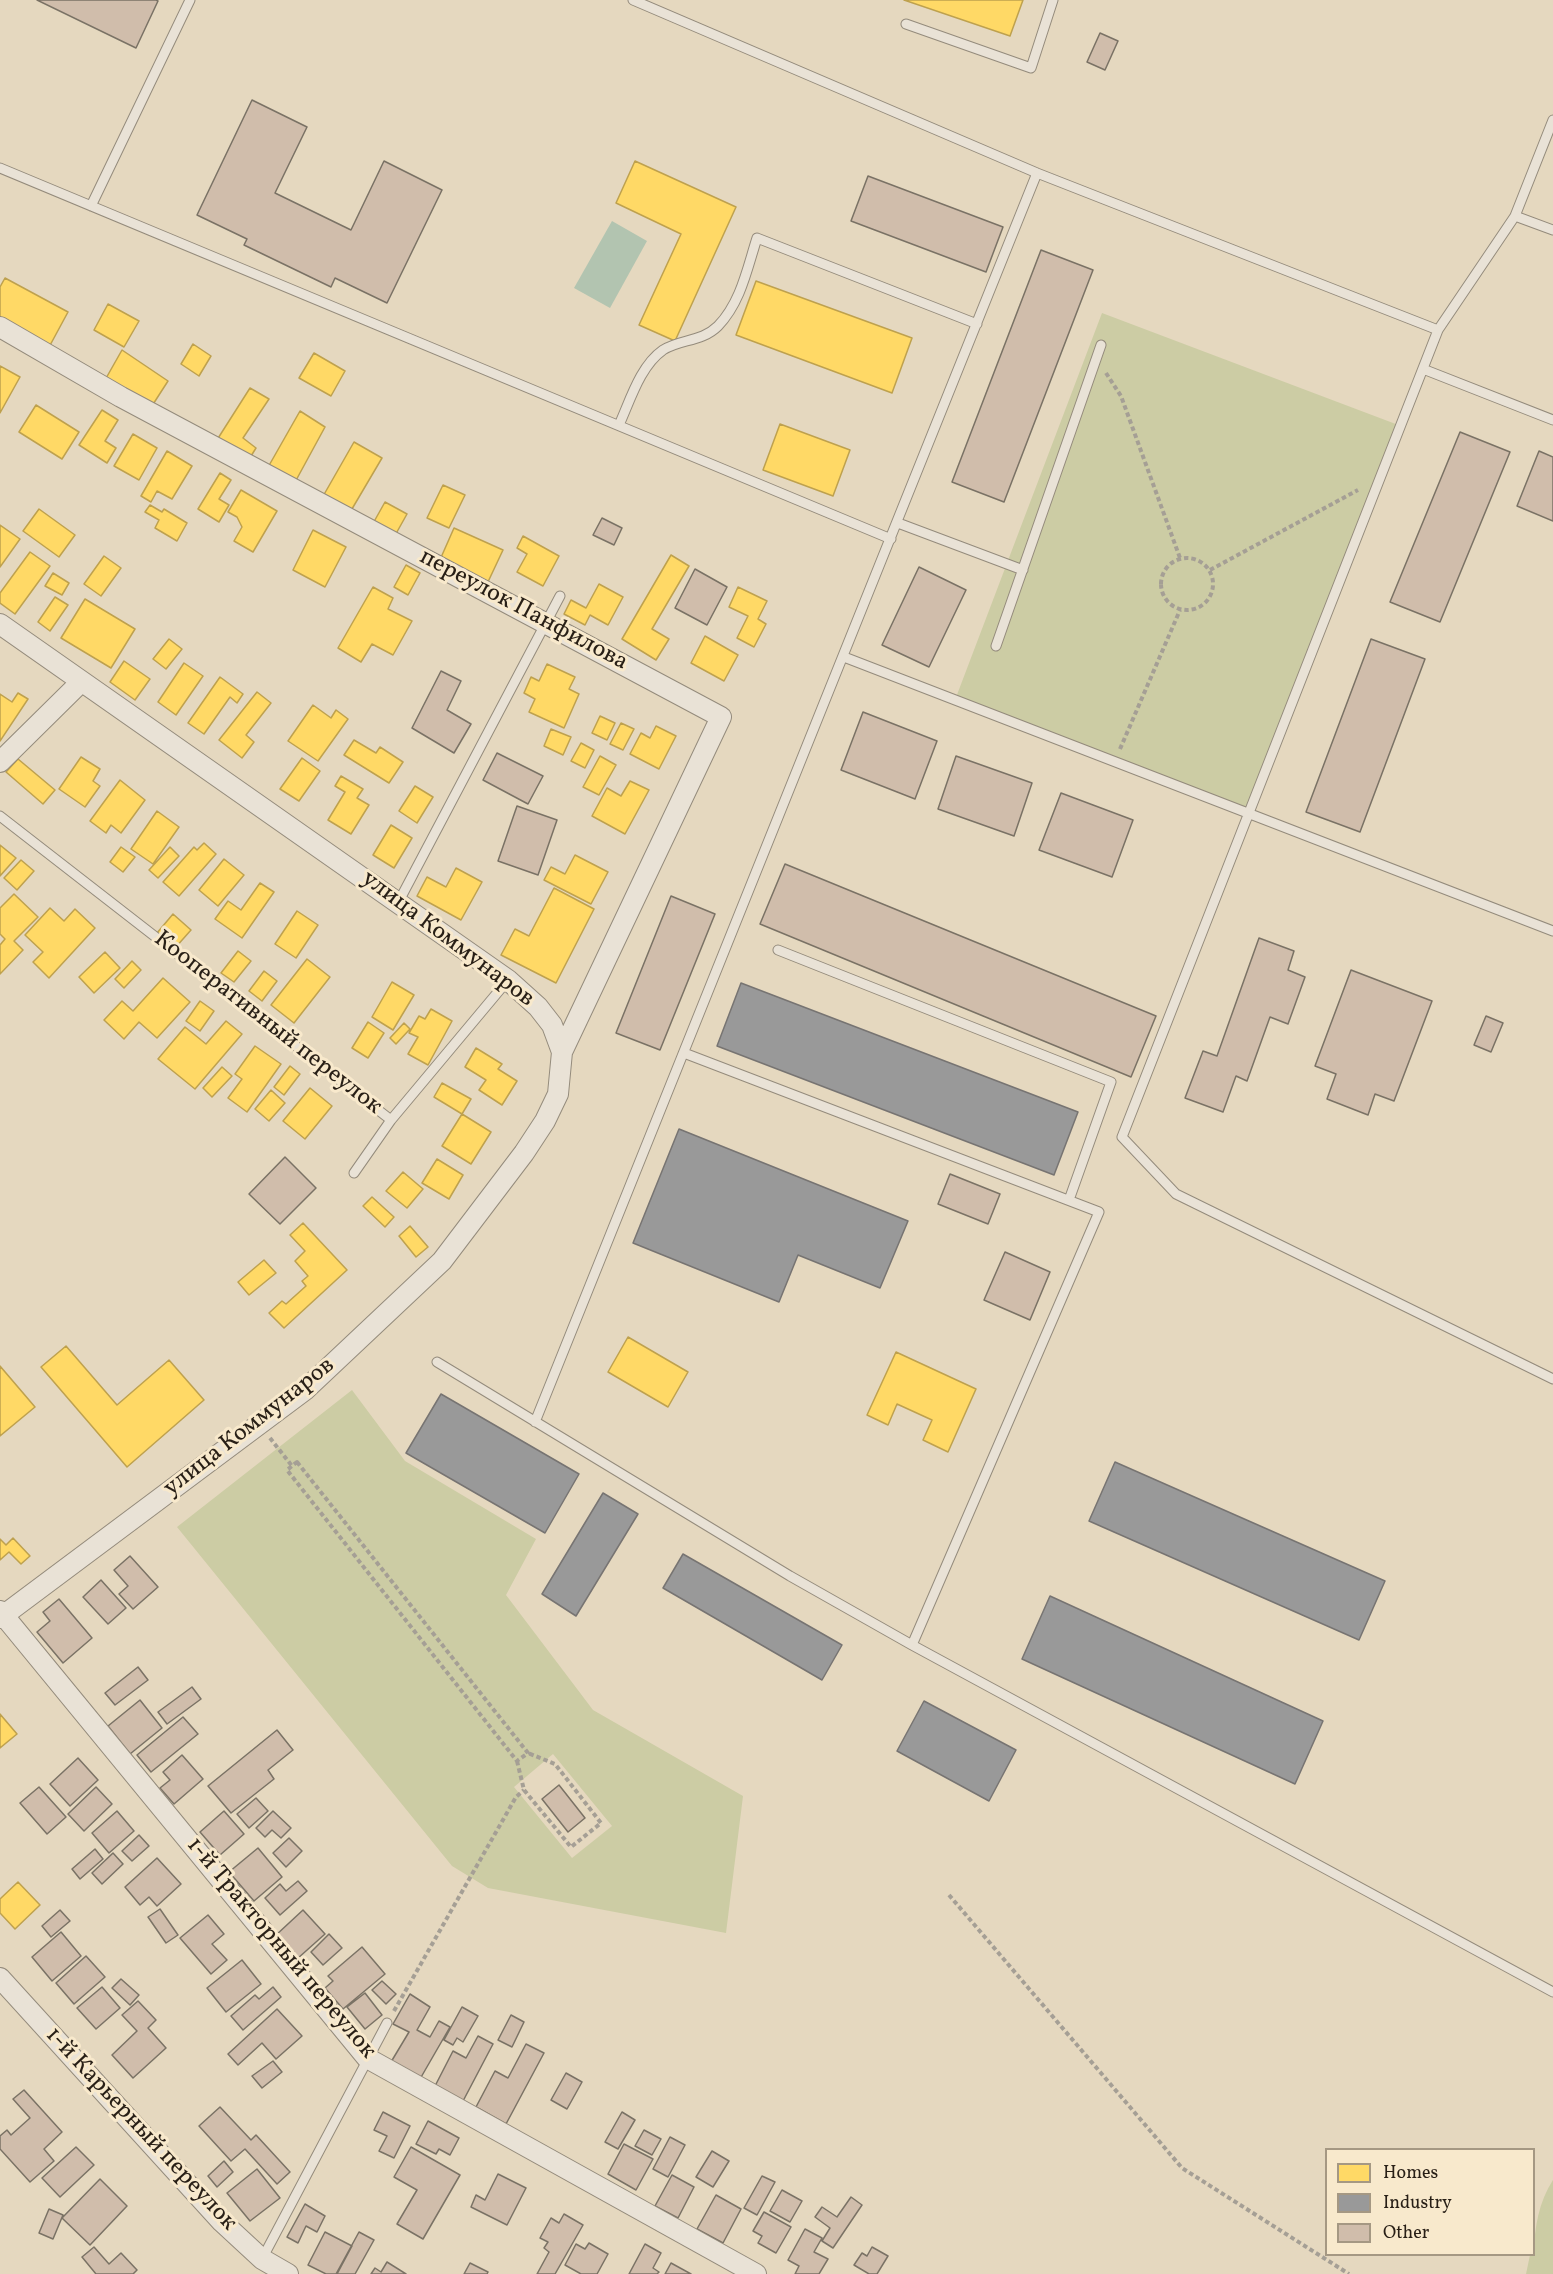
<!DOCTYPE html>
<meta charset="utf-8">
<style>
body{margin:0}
#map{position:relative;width:1553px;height:2274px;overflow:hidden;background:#e5d8bf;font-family:Vollkorn,serif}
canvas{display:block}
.legend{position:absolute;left:1325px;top:2148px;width:210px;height:108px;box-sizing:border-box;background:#f8e9cc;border:2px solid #a59883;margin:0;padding:8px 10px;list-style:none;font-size:18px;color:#281f16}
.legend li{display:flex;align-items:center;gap:12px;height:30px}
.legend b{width:30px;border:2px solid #a59883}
</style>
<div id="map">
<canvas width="1553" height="2274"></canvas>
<ul class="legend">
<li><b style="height:16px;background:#ffd966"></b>Homes</li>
<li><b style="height:16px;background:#999"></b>Industry</li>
<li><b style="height:16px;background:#d0bdab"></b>Other</li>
</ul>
</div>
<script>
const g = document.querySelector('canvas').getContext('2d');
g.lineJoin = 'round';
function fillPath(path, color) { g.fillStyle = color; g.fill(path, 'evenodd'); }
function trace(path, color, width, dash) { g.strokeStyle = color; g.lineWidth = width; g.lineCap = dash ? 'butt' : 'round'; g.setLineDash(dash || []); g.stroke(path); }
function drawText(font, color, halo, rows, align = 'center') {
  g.font = font + ' Vollkorn,serif'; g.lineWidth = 6; g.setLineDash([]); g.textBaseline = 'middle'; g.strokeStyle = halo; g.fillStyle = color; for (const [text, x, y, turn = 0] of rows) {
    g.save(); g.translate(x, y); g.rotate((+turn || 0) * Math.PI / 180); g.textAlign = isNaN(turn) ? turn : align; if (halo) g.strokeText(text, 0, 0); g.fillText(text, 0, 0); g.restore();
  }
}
fillPath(new Path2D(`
 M 1102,313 L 1401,426 L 1249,812 L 955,700 Z
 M 352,1390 L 405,1461 L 536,1539 L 506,1595 L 593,1710 L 743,1796 L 726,1933 L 488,1888 L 452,1866 L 177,1527 ZM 553,1754 L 612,1826 L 572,1858 L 514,1787 Z
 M 1553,2180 L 1553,2274 L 1526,2274 L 1530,2255 L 1534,2254 C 1534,2229 1539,2201 1553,2180 Z`), '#cccca4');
fillPath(new Path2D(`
 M 612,221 L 647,241 L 610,308 L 574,288 Z`), '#b2c4b0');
const homes = new Path2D(`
 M 904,0 L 1023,0 L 1010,36 Z
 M 635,161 L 736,207 L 675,341 L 639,325 L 681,234 L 616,203 Z
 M 5,278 L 68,312 L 48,349 L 0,323 L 0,287 Z
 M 756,281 L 912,338 L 892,393 L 736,335 Z
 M 108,304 L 139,321 L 124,347 L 94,330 Z
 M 193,344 L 211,356 L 199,376 L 181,364 Z
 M 122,350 L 168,381 L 150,409 L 105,380 Z
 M 314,353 L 345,371 L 331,396 L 299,378 Z
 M 0,366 L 20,377 L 0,413 Z
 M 250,388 L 269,399 L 243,438 L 256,448 L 248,461 L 215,443 Z
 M 36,405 L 79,432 L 62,459 L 19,432 Z
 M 102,410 L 118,420 L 105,441 L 116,448 L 107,463 L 79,445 Z
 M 300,411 L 325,427 L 294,484 L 267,469 Z
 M 780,424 L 850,450 L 833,496 L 763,470 Z
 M 133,434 L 157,448 L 139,480 L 114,466 Z
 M 354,442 L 382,458 L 349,514 L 322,498 Z
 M 167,451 L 192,466 L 172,499 L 157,491 L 151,502 L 141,496 Z
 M 220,473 L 231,480 L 219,499 L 229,505 L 219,522 L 198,509 Z
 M 443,485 L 465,495 L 449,528 L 427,518 Z
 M 241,490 L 277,511 L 253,552 L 234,541 L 242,527 L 237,517 L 228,512 Z
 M 385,502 L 407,514 L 393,539 L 371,527 Z
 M 150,505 L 162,512 L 164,509 L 187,523 L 177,541 L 155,528 L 159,520 L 145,512 Z
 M 39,509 L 75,535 L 59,557 L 23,531 Z
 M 0,525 L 20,539 L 0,567 Z
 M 454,528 L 503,550 L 487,584 L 439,562 Z
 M 313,530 L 346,547 L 325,587 L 293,570 Z
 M 523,536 L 559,556 L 543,586 L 517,572 L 527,554 L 517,548 Z
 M 30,552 L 50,566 L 15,614 L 0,603 L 0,593 Z
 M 671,555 L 689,566 L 652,629 L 669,639 L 656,660 L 622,639 Z
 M 104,556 L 121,568 L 101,596 L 84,584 Z
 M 406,565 L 420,573 L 408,595 L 394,587 Z
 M 53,573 L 69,583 L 62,595 L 45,586 Z
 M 599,584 L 623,597 L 608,625 L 590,615 L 585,625 L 564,614 L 571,600 L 586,608 Z
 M 373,587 L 393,598 L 388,609 L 412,621 L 393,655 L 372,644 L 361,662 L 338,648 Z
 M 738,587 L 767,601 L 758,619 L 766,624 L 754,647 L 737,638 L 748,616 L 729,607 Z
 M 55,597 L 68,605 L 50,631 L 38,622 Z
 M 85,599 L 135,629 L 111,668 L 61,638 Z
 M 705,636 L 738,655 L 724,681 L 691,663 Z
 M 169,639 L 182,649 L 166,669 L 153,659 Z
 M 124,661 L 150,679 L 135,700 L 110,682 Z
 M 184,663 L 203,676 L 176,715 L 158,702 Z
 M 547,664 L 575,677 L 569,689 L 579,694 L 564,728 L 529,712 L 535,699 L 524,693 L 531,677 L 539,681 Z
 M 220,677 L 243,694 L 237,703 L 230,697 L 204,734 L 188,723 Z
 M 257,692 L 271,703 L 246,735 L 254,742 L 242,758 L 219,740 Z
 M 18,693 L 28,699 L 0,741 L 0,694 L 12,702 Z
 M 313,705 L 331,718 L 336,710 L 348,719 L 318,761 L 288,741 Z
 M 600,716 L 615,723 L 607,740 L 592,733 Z
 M 621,723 L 634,729 L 623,750 L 610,744 Z
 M 656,726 L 676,736 L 659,769 L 630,754 L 641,733 L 650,738 Z
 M 551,729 L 571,737 L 563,755 L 544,746 Z
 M 354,740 L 376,753 L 380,747 L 403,762 L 389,783 L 344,755 Z
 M 581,743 L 594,750 L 585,768 L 571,761 Z
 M 600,756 L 616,765 L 599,795 L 583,787 Z
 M 81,757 L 100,769 L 93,781 L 100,786 L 85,807 L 59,789 Z
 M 302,758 L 320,771 L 299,801 L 280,789 Z
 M 18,759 L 55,790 L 43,804 L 6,772 Z
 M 341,776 L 363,789 L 357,798 L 369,805 L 351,834 L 328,820 L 345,792 L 335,786 Z
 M 120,780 L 145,800 L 121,833 L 111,825 L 106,833 L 90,821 Z
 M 630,781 L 649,790 L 625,834 L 592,816 L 607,788 L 621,796 Z
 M 415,786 L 433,797 L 417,823 L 399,811 Z
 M 157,811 L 179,827 L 153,864 L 131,849 Z
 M 391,825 L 412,838 L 394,868 L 373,855 Z
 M 204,843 L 216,854 L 179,896 L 163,882 L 194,847 L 197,850 Z
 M 0,845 L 16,858 L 0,876 Z
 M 121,847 L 135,857 L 123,872 L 110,862 Z
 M 170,847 L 179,856 L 158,878 L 149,870 Z
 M 575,855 L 608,872 L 591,904 L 544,880 L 551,867 L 565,874 Z
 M 224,859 L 244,875 L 218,906 L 199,890 Z
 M 21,860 L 34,871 L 17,890 L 4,878 Z
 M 456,868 L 482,882 L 461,920 L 417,896 L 427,877 L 446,887 Z
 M 260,883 L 274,892 L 242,938 L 215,919 L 228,901 L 241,910 Z
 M 554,888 L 594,909 L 556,983 L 501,955 L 515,929 L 529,936 Z
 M 14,894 L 38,917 L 14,941 L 23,950 L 0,974 L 0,945 L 5,939 L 0,934 L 0,908 Z
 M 50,908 L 64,921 L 75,909 L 95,928 L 49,978 L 33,962 L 43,952 L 25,935 Z
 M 297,911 L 318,925 L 296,958 L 275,944 Z
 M 173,914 L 191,930 L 175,948 L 157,933 Z
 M 238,951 L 251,961 L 234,982 L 221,973 Z
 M 105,952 L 120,968 L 94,993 L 79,977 Z
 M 307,959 L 330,977 L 294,1023 L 271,1005 Z
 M 132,961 L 141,970 L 124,988 L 115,979 Z
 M 264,971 L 277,981 L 262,1001 L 249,991 Z
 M 163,978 L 190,1002 L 157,1038 L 139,1022 L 124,1039 L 104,1020 L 122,1001 L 133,1011 Z
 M 392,982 L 414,995 L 393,1030 L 372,1017 Z
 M 200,1001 L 214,1011 L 200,1031 L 186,1021 Z
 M 431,1009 L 452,1021 L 428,1065 L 408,1054 L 418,1037 L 409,1033 L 419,1016 L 425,1019 Z
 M 226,1021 L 242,1034 L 195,1089 L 158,1059 L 185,1027 L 206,1044 Z
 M 368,1022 L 384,1033 L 368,1058 L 352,1048 Z
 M 404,1023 L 410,1029 L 396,1044 L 390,1038 Z
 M 255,1046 L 281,1064 L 247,1112 L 228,1098 L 242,1079 L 235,1074 Z
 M 476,1048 L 502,1064 L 498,1069 L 517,1081 L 502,1105 L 479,1090 L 486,1080 L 465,1067 Z
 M 290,1066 L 300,1074 L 284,1095 L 274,1087 Z
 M 222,1067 L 232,1076 L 212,1097 L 203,1088 Z
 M 442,1083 L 471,1099 L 462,1114 L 434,1097 Z
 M 310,1088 L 332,1106 L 305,1139 L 283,1121 Z
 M 271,1090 L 285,1103 L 269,1121 L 255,1109 Z
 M 462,1114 L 491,1132 L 471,1164 L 442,1146 Z
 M 437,1159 L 463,1175 L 449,1199 L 422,1183 Z
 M 403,1172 L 423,1189 L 407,1208 L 386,1191 Z
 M 372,1197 L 394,1217 L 385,1227 L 363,1206 Z
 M 303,1223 L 347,1270 L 284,1328 L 269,1313 L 282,1301 L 286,1304 L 306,1286 L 302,1281 L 308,1276 L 295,1261 L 305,1251 L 290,1235 Z
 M 410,1226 L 428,1247 L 416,1257 L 399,1236 Z
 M 264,1260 L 276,1273 L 249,1295 L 238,1282 Z
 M 628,1337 L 688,1372 L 668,1407 L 608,1372 Z
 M 66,1346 L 117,1405 L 169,1360 L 204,1400 L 127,1467 L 41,1367 Z
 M 896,1352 L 976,1389 L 948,1452 L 923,1440 L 932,1420 L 897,1404 L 888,1425 L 867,1415 Z
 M 0,1366 L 35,1407 L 0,1436 Z
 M 13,1538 L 30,1556 L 21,1564 L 9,1552 L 0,1560 L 0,1539 L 6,1545 Z
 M 0,1714 L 17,1734 L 0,1748 Z
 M 18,1882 L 40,1905 L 15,1929 L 0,1913 L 0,1899 Z`);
fillPath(homes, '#ffd966');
trace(homes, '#bea14e', 1.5);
const industry = new Path2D(`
 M 741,983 L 1078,1112 L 1054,1175 L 717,1046 Z
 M 679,1129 L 908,1221 L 880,1288 L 798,1255 L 779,1302 L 633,1243 Z
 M 441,1394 L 579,1474 L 545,1533 L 406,1453 Z
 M 1115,1462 L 1385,1581 L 1359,1640 L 1089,1521 Z
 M 603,1493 L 638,1514 L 576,1616 L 542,1594 Z
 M 683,1554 L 842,1645 L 822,1680 L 663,1588 Z
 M 1050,1596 L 1323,1721 L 1295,1784 L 1022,1659 Z
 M 924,1701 L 1016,1750 L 989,1801 L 897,1751 Z`);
fillPath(industry, '#999');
trace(industry, '#777472', 1.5);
const building = new Path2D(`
 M 37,0 L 156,0 L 158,1 L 136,48 Z
 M 1100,33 L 1118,41 L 1105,70 L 1087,62 Z
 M 252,100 L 307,127 L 275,193 L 351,230 L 384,161 L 442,190 L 387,303 L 335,278 L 331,287 L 244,245 L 247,239 L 197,215 Z
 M 868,176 L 1003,227 L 986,272 L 851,221 Z
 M 1041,250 L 1093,270 L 1004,502 L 952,482 Z
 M 1460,432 L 1510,452 L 1440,622 L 1390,602 Z
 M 1539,451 L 1553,457 L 1553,521 L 1517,506 Z
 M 602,518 L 622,528 L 614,545 L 593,535 Z
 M 919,567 L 966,590 L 929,667 L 882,645 Z
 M 695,569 L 727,587 L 707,625 L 675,608 Z
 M 1371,639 L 1425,659 L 1360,832 L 1306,812 Z
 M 441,671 L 461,681 L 447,710 L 471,724 L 454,753 L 412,728 Z
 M 863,712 L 937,741 L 915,799 L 841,770 Z
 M 497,753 L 543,776 L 528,804 L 483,780 Z
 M 956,756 L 1032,783 L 1014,836 L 938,809 Z
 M 1061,793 L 1133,820 L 1112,877 L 1039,850 Z
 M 517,806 L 557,820 L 538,875 L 498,861 Z
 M 785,864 L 1156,1016 L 1131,1077 L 760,924 Z
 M 671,896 L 715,914 L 660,1050 L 616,1033 Z
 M 1259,938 L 1294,951 L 1288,970 L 1305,977 L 1288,1024 L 1270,1017 L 1247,1081 L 1236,1076 L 1223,1112 L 1185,1098 L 1203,1051 L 1217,1056 Z
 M 1351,970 L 1432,1001 L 1394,1101 L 1375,1094 L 1368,1115 L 1327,1099 L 1336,1074 L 1315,1066 Z
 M 1486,1016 L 1503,1023 L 1491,1052 L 1474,1045 Z
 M 285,1157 L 316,1188 L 280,1224 L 249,1194 Z
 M 950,1174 L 1000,1194 L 988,1224 L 938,1204 Z
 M 1005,1252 L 1050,1272 L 1030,1320 L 984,1300 Z
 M 130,1556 L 158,1587 L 133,1609 L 119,1594 L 128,1586 L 114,1570 Z
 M 101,1580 L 126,1608 L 108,1624 L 83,1597 Z
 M 59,1599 L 92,1638 L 63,1663 L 37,1632 L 50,1621 L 43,1612 Z
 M 138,1667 L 148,1680 L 115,1705 L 105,1693 Z
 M 192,1687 L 201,1699 L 167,1724 L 158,1712 Z
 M 140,1700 L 162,1728 L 130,1754 L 108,1726 Z
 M 183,1717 L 198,1734 L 151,1772 L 137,1755 Z
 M 277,1730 L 293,1750 L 268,1770 L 274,1779 L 231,1813 L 208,1786 Z
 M 182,1755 L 203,1779 L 174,1804 L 160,1788 L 170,1780 L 163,1772 Z
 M 78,1758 L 98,1780 L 70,1806 L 50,1784 Z
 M 559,1785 L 585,1818 L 568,1832 L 542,1799 Z
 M 39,1787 L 66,1817 L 47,1834 L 20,1803 Z
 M 96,1787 L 112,1804 L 84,1831 L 68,1814 Z
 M 256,1798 L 268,1811 L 249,1828 L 237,1814 Z
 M 117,1811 L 134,1831 L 109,1853 L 92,1833 Z
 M 224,1811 L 244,1834 L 220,1855 L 200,1832 Z
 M 273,1811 L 291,1828 L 281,1838 L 272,1830 L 265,1837 L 256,1828 Z
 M 139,1835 L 149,1846 L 132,1861 L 122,1851 Z
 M 289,1838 L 302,1851 L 286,1867 L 273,1853 Z
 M 258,1848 L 282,1877 L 254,1901 L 229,1872 Z
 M 95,1849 L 103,1859 L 80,1879 L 72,1869 Z
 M 113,1853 L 123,1864 L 102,1884 L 92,1873 Z
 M 157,1858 L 181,1884 L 157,1906 L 149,1897 L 140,1905 L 125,1887 Z
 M 298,1881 L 307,1891 L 280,1915 L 265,1898 L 280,1884 L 286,1891 Z
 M 160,1909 L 178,1935 L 166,1943 L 148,1917 Z
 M 60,1910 L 70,1921 L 51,1937 L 42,1926 Z
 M 303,1910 L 325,1934 L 297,1959 L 275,1936 Z
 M 208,1915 L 224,1934 L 212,1944 L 227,1960 L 211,1974 L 180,1938 Z
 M 61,1932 L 81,1956 L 52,1981 L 32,1957 Z
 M 329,1934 L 342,1948 L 323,1965 L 311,1952 Z
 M 362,1947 L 385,1974 L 343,2009 L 325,1988 L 333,1981 L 328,1976 Z
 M 86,1956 L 105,1977 L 74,2004 L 56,1983 Z
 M 242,1960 L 261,1984 L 226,2012 L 207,1988 Z
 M 121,1979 L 139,1995 L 130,2005 L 112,1988 Z
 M 382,1981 L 396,1994 L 386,2004 L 372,1990 Z
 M 102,1987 L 120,2008 L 96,2029 L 77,2008 Z
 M 273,1987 L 281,1997 L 243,2030 L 231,2016 L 255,1995 L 259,1999 Z
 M 365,1993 L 382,2015 L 365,2029 L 347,2007 Z
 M 410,1994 L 430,2007 L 417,2030 L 430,2037 L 439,2021 L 450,2027 L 420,2079 L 391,2062 L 409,2032 L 393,2024 Z
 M 138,2001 L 156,2020 L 148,2028 L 166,2048 L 133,2078 L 112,2055 L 137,2031 L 122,2015 Z
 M 462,2007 L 478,2016 L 463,2042 L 457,2038 L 453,2045 L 444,2040 Z
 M 277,2009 L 302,2036 L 276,2059 L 262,2043 L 238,2065 L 228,2054 Z
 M 511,2015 L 524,2022 L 512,2047 L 498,2040 Z
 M 478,2036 L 493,2044 L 462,2103 L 434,2088 L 453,2051 L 466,2058 Z
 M 526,2044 L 544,2053 L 506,2124 L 476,2107 L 495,2071 L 508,2078 Z
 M 273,2061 L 282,2072 L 262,2088 L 252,2076 Z
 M 566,2073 L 582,2082 L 567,2109 L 551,2100 Z
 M 24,2090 L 62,2132 L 44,2149 L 54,2161 L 30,2182 L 0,2149 L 0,2136 L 7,2130 L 11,2135 L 30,2118 L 13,2099 Z
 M 220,2107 L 251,2140 L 256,2135 L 290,2172 L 277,2184 L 245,2149 L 231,2161 L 199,2126 Z
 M 383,2112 L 410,2126 L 394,2158 L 379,2151 L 387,2136 L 374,2130 Z
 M 622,2112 L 635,2120 L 618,2149 L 605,2142 Z
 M 428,2121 L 459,2138 L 450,2155 L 439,2149 L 436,2154 L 416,2144 Z
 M 644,2130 L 661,2139 L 652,2155 L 635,2146 Z
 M 670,2137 L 685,2145 L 668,2177 L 653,2169 Z
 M 624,2144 L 653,2159 L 636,2190 L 608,2174 Z
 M 76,2147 L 94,2165 L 60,2197 L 42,2178 Z
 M 411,2147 L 460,2175 L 423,2239 L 397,2224 L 417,2190 L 394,2177 Z
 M 712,2151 L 729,2161 L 713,2187 L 696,2177 Z
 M 224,2161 L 233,2172 L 217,2187 L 208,2176 Z
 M 257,2169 L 280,2198 L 250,2221 L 227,2193 Z
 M 498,2174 L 526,2188 L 507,2225 L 471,2207 L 476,2195 L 485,2200 Z
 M 672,2175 L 694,2187 L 678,2218 L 655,2206 Z
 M 762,2176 L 775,2182 L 757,2215 L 744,2208 Z
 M 100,2179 L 127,2206 L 90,2245 L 62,2218 Z
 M 782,2190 L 802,2201 L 790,2222 L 770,2211 Z
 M 716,2195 L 741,2209 L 723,2243 L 697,2229 Z
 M 851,2197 L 862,2205 L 833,2248 L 822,2241 L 830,2228 L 815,2217 L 822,2207 L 837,2217 Z
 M 305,2204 L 325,2216 L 317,2232 L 306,2226 L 298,2243 L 287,2237 Z
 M 49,2209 L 63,2215 L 53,2239 L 39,2233 Z
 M 764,2212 L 791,2227 L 776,2253 L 758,2243 L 762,2236 L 753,2231 Z
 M 564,2214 L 583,2225 L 555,2274 L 537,2274 L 549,2252 L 544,2248 L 548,2242 L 540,2238 L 551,2218 L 559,2223 Z
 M 805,2229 L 822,2238 L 814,2252 L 828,2259 L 819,2274 L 795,2274 L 799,2266 L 788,2260 Z
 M 325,2232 L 352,2246 L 337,2274 L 326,2274 L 308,2265 Z
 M 359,2232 L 374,2240 L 355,2274 L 336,2274 Z
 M 589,2243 L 608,2254 L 597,2274 L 581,2274 L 565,2265 L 576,2244 L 585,2249 Z
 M 645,2244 L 661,2253 L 653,2268 L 659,2272 L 657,2274 L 629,2274 Z
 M 94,2247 L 109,2264 L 121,2253 L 137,2270 L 133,2274 L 96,2274 L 82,2257 Z
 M 872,2247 L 888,2256 L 877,2274 L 869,2274 L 854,2265 L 862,2253 L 867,2256 Z
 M 387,2262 L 406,2274 L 371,2274 L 375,2268 L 381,2272 Z
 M 470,2263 L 488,2272 L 487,2274 L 464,2274 Z
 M 671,2263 L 691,2274 L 665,2274 Z`);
fillPath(building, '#d0bdab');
trace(building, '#7a7265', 1.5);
const service = new Path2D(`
 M 633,0 L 1037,173 L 1438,330
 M 906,24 L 1031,68 L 1053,0
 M 1553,120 L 1515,216 L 1438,330 L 1122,1137 L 1176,1194 L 1553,1379
 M 0,168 L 891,539
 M 91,206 L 190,0
 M 1515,216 L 1553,230
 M 1423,369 L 1553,420
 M 619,425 C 630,401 640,366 663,350 C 680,339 702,342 718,326 C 741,302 747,269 757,238 L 977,324
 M 898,523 L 1023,570
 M 996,646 L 1101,345
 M 844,657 L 1553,931
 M 0,816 L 391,1120 L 508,980
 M 399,901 L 560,596
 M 778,950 L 1111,1082 L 1069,1200
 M 684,1053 L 1099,1212 L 912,1645
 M 354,1173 L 391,1120
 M 437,1362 L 790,1576 L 912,1645 L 1553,1992
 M 535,1422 L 1037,173
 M 262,2259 L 387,2023`);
const minor = new Path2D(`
 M 0,327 L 121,397 L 721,717 L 562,1052
 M 0,624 L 508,980 L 538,1007 L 552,1025 L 562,1052 L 558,1094 L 545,1121 L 524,1153 L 442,1261 L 305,1390 L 0,1618
 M 0,762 L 81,682
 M 0,1611 L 367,2058 L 756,2274
 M 0,1978 L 222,2222 L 262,2259 L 288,2274`);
trace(service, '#948b7c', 11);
trace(minor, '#948b7c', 22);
trace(new Path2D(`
 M 1106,373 L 1121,396 L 1180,558
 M1161 584a26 26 0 1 1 52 0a26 26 0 1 1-52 0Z
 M 1210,570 L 1358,490
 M 1120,749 L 1180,610
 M 270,1438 L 292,1466
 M 297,1462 L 528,1753 L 517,1761 L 287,1470 Z
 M 517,1761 L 524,1790 L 571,1847 L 601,1823 L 555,1764 L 528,1753
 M 949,1895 L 1182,2168 L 1349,2274
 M 394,2011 L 516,1797 L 524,1790`), '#a59f95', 4, [4.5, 3]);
trace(service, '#e9e2d6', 9);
trace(minor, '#e9e2d6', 20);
drawText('24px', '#281f16', '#f8e9cc', [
 ["переулок Панфилова",523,611,28],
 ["улица Коммунаров",447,940,37],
 ["Кооперативный переулок",267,1024,38],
 ["улица Коммунаров",250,1428,-38],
 ["1-й Тракторный переулок",280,1949,50],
 ["1-й Карьерный переулок",140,2130,47]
]);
</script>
